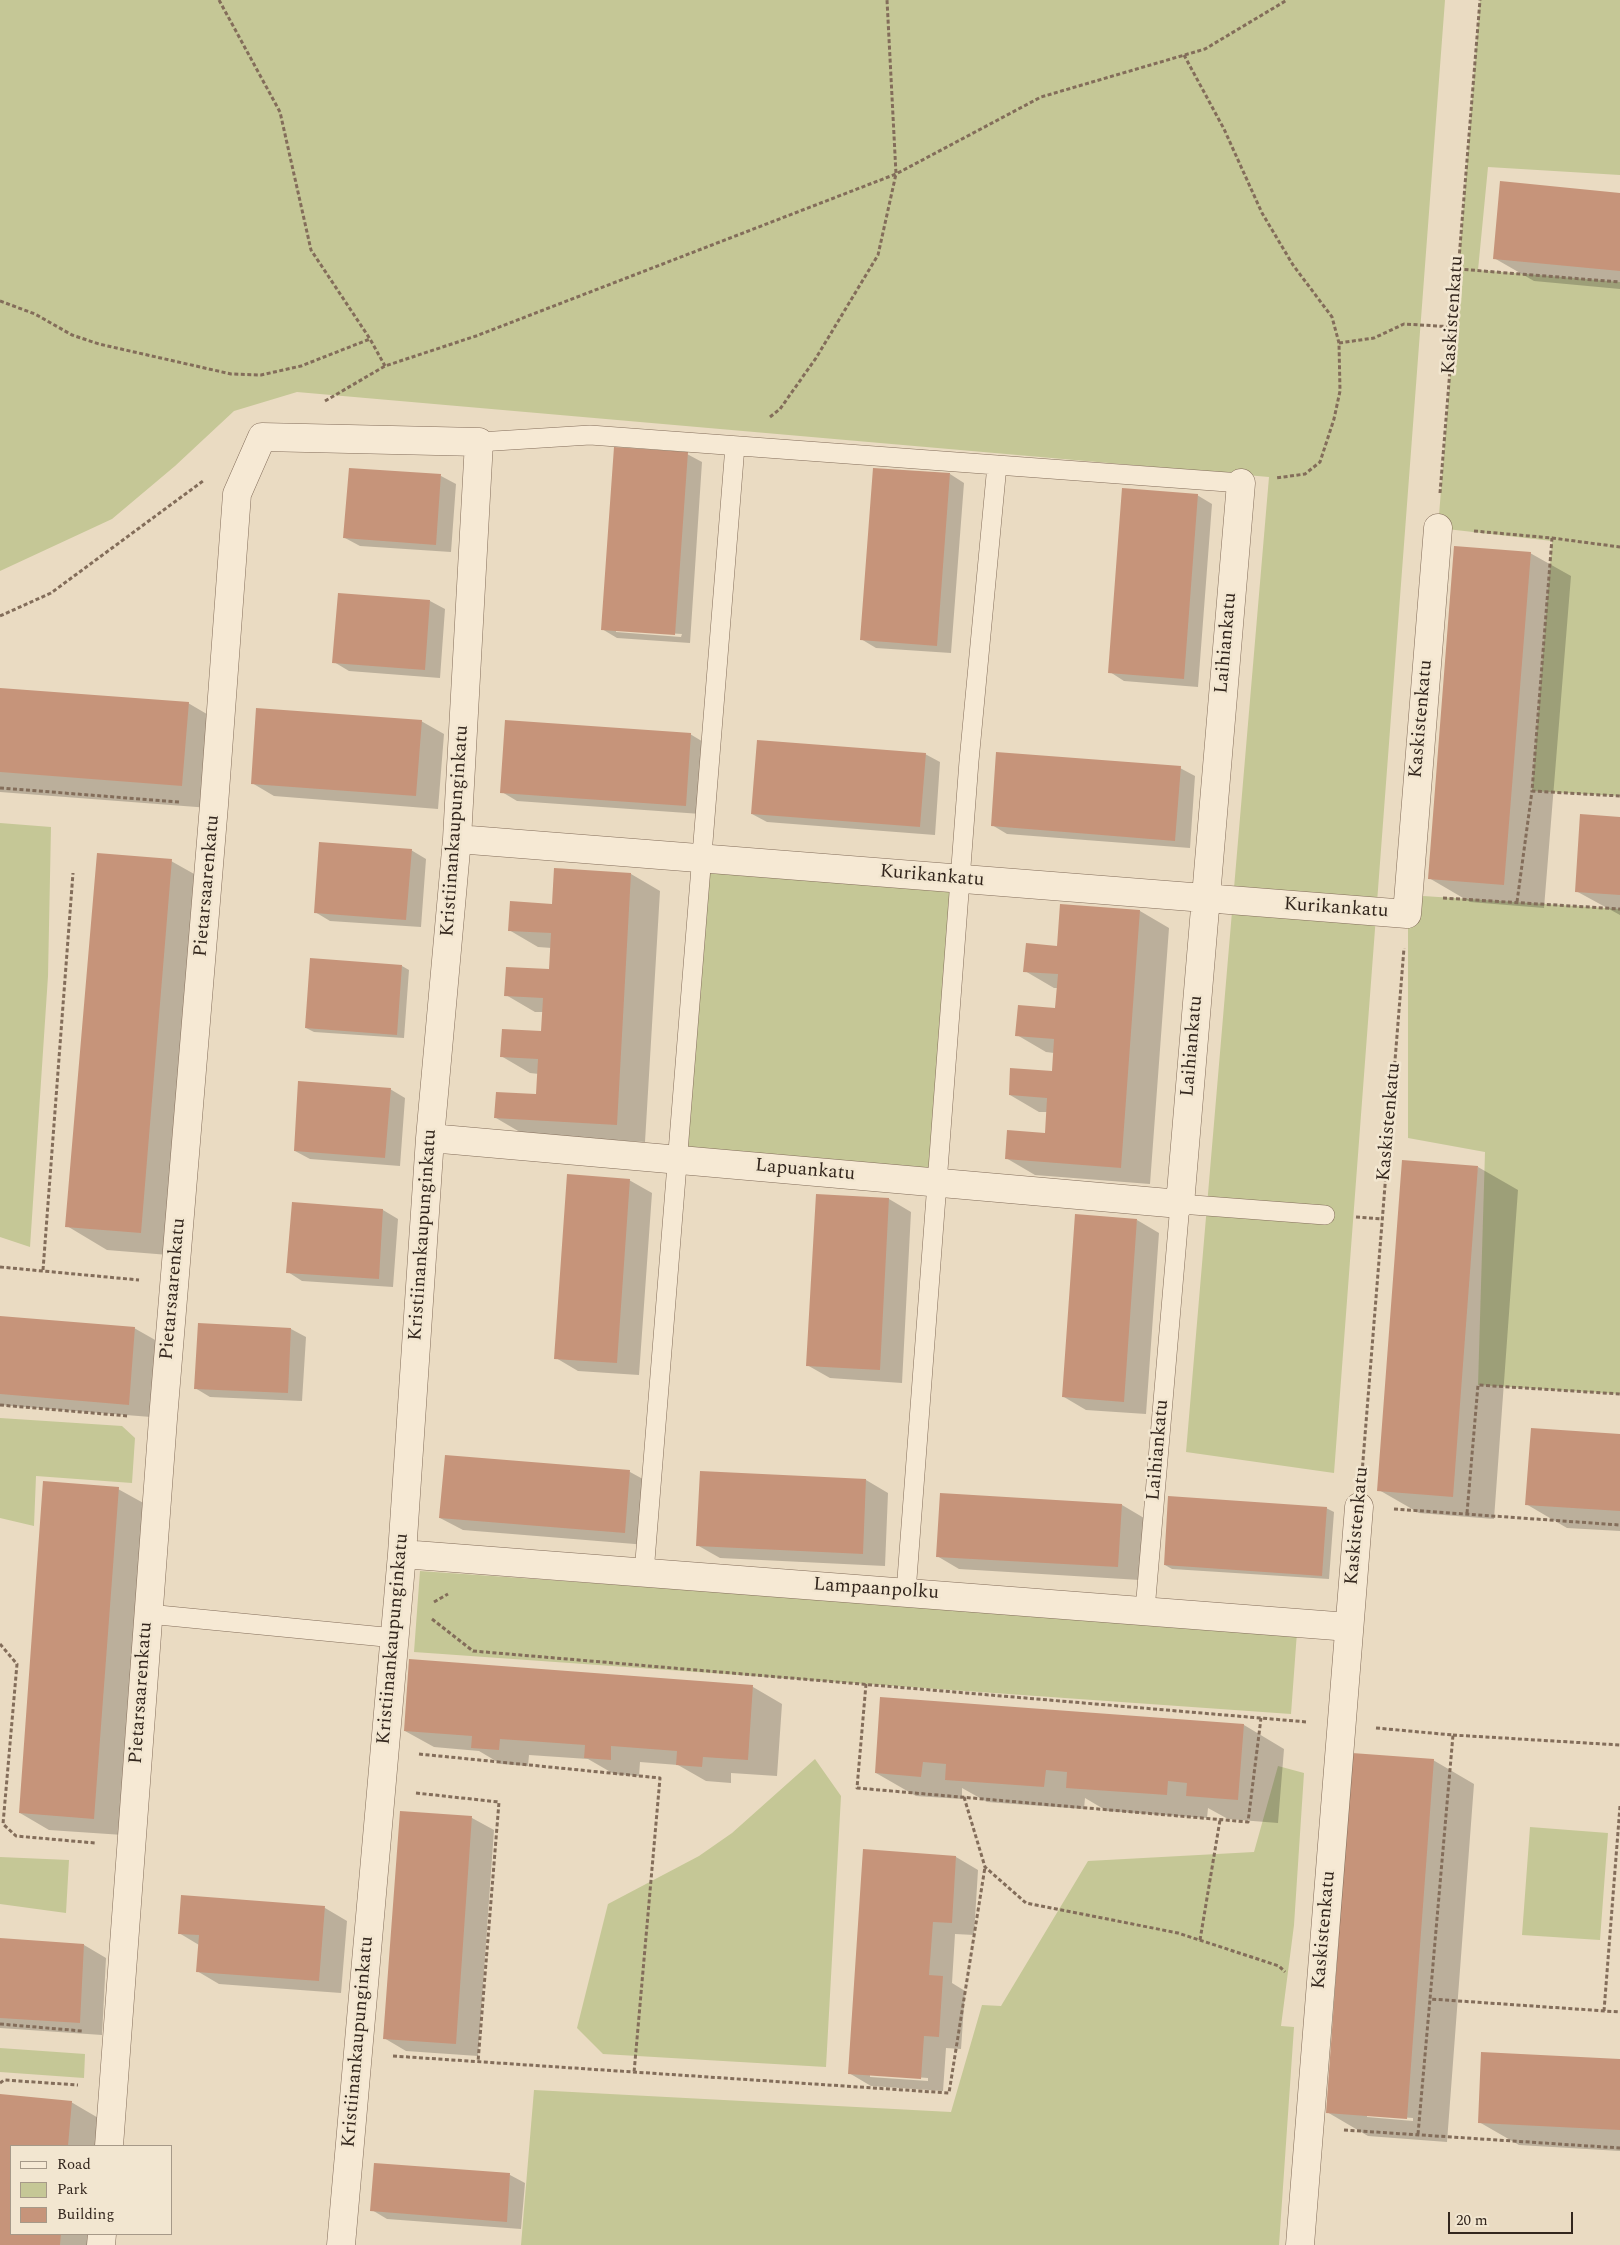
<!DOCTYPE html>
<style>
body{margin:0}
#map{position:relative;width:1620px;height:2245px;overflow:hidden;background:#eadbc2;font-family:Spectral,serif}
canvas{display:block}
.legend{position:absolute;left:10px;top:2145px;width:162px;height:90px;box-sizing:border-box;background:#f2e6d0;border:1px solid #a69988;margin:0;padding:6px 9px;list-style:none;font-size:15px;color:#33261d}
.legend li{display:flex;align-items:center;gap:10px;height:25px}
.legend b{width:25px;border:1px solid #a69988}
.scale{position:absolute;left:1448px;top:2212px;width:125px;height:22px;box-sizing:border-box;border:2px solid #33261d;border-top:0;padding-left:6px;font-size:15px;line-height:18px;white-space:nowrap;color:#33261d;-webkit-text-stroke:4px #f2e6d0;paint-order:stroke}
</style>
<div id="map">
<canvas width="1620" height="2245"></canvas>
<ul class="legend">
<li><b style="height:6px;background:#f6e9d4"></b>Road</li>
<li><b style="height:14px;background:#c5c796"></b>Park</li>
<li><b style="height:14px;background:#c6947a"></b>Building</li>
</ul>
<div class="scale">20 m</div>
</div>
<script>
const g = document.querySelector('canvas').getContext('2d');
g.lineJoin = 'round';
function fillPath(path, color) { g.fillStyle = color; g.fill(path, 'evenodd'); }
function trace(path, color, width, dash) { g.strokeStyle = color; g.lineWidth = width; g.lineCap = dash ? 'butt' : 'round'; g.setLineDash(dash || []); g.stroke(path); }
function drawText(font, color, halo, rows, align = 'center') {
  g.font = font + ' Spectral,serif'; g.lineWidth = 5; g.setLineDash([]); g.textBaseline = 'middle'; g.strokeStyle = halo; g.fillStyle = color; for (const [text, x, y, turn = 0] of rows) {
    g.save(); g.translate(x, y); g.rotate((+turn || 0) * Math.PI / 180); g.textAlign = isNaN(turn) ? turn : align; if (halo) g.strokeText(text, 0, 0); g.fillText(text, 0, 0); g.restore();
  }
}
fillPath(new Path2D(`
 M 0,0 L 1445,0 L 1334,1473 L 1186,1452 L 1269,477 L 297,392 L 234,411 L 175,466 L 112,519 L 0,571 Z
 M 1480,0 L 1620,0 L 1620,175 L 1488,167 L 1478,270 L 1620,282 L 1620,796 L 1532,791 L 1552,541 L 1438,528 Z
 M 0,823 L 51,827 L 48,976 L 30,1247 L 0,1237 Z
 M 701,858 L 960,879 L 937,1183 L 677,1160 Z
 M 1408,895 L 1620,909 L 1620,1394 L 1478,1385 L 1485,1152 L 1408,1138 Z
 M 0,1418 L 122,1426 L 135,1438 L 132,1483 L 36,1476 L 34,1526 L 0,1518 Z
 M 420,1571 L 1297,1632 L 1291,1714 L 414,1652 Z
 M 815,1759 L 841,1796 L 826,2067 L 603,2054 L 577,2028 L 608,1904 L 699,1856 L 732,1833 Z
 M 1278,1766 L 1304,1773 L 1294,1925 L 1281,2026 L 1294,2027 L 1279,2245 L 521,2245 L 534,2090 L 951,2112 L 982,2005 L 1001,2006 L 1088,1861 L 1254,1852 Z
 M 1530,1827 L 1608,1833 L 1600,1940 L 1522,1935 Z
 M 0,1857 L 69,1860 L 66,1913 L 0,1904 Z
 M 0,2048 L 85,2054 L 84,2078 L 0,2072 Z`), '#c5c796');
fillPath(new Path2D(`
 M 1620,194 L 1620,289 L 1534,281 L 1494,258 Z
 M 687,454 L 702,462 L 690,643 L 617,638 L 602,629 ZM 616,630 L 682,634 L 681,637 L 616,632 Z
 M 950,474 L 964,483 L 951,653 L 876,648 L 861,639 Z
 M 441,476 L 456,484 L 451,552 L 360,546 L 345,538 Z
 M 1197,495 L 1212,504 L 1198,687 L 1124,681 L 1110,672 Z
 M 1530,553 L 1571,576 L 1544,908 L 1470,902 L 1429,878 Z
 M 430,601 L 445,609 L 440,678 L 349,671 L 334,662 Z
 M 0,689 L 188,703 L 229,727 L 223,809 L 0,792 Z
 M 421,721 L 444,734 L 438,809 L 274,796 L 252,783 Z
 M 690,734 L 705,743 L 701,814 L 517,801 L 502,792 Z
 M 925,754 L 940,762 L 935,835 L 767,822 L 752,814 Z
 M 1180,768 L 1195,776 L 1190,848 L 1007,834 L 992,825 Z
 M 1620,818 L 1620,915 L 1576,891 Z
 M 411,850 L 426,859 L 421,927 L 330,921 L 315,912 Z
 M 171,861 L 212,884 L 181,1256 L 107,1250 L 67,1226 Z
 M 631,874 L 660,891 L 645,1142 L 525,1135 L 496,1118 L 537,1096 L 539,1074 L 530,1073 L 501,1056 L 542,1033 L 543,1012 L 535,1012 L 506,995 L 551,971 L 552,948 L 538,947 L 509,930 L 553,905 Z
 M 1140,911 L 1169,928 L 1150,1184 L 1035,1175 L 1006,1158 L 1046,1134 L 1048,1112 L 1039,1112 L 1010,1095 L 1053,1072 L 1054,1053 L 1046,1052 L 1017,1035 L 1056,1010 L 1058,988 L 1054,988 L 1025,971 L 1058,947 Z
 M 402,966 L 409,970 L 404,1038 L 314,1032 L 306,1028 Z
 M 390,1089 L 405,1098 L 400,1166 L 310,1159 L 295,1151 Z
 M 1478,1167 L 1518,1190 L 1494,1519 L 1419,1513 L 1379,1490 Z
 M 629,1180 L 652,1193 L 639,1375 L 578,1371 L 556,1358 Z
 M 818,1195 L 889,1199 L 911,1212 L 902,1383 L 830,1378 L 807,1365 Z
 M 293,1204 L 383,1210 L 398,1219 L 393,1287 L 302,1281 L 288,1272 Z
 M 1137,1220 L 1159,1233 L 1146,1414 L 1086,1410 L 1064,1397 Z
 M 0,1317 L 134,1328 L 157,1341 L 151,1417 L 0,1405 Z
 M 291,1329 L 306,1337 L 302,1401 L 210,1397 L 195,1388 Z
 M 1620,1435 L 1620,1531 L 1567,1528 L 1526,1504 Z
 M 630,1472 L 652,1484 L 647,1545 L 463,1530 L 440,1518 Z
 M 866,1480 L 888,1493 L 885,1566 L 720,1558 L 697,1545 Z
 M 118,1489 L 147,1505 L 123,1835 L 49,1830 L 20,1813 Z
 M 1122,1505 L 1144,1518 L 1140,1580 L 959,1569 L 937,1556 Z
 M 1326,1508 L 1334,1512 L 1329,1579 L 1172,1569 L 1165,1565 Z
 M 753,1687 L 782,1704 L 777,1776 L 731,1773 L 731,1783 L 706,1781 L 678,1765 L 640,1762 L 639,1776 L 614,1774 L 588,1759 L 529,1755 L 528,1766 L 501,1764 L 479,1751 L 434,1747 L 405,1731 Z
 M 881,1698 L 1244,1725 L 1284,1749 L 1278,1823 L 1228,1819 L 1208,1808 L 1207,1818 L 1107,1811 L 1085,1798 L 1084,1809 L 987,1802 L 962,1788 L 962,1799 L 916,1796 L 876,1773 Z
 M 1433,1760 L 1474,1784 L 1447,2142 L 1368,2136 L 1327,2112 ZM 1367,2115 L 1413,2118 L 1413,2121 L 1367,2117 Z
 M 401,1812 L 472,1818 L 494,1830 L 478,2056 L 406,2051 L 384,2038 Z
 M 864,1851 L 956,1857 L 978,1870 L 974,1935 L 955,1934 L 952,1983 L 965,1991 L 961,2049 L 946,2048 L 943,2091 L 871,2086 L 849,2073 ZM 870,2074 L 928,2078 L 928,2081 L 870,2077 Z
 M 325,1908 L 347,1921 L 341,1993 L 219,1984 L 197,1971 L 199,1945 L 179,1933 Z
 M 0,1940 L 84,1945 L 106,1958 L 102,2035 L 0,2028 Z
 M 1620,2060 L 1620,2151 L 1519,2145 L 1479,2122 Z
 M 0,2096 L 71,2102 L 100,2119 L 98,2146 L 11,2146 L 11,2234 L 91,2234 L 90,2245 L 0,2245 Z
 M 510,2175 L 525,2183 L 521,2229 L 387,2219 L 372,2210 Z`), '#0003');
fillPath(new Path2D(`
 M 1500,181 L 1620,193 L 1620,271 L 1493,259 Z
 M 614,447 L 688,452 L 675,635 L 601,630 Z
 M 349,468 L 441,474 L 436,545 L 343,538 Z
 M 873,468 L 950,473 L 937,646 L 860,640 Z
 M 1122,488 L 1198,494 L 1184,679 L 1108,673 Z
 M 1454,546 L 1531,552 L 1504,885 L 1428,879 Z
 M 338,593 L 430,600 L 425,670 L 332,663 Z
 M 0,688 L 189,702 L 182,786 L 0,772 Z
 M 256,708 L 422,720 L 416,796 L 251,784 Z
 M 505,720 L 691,733 L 686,806 L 500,793 Z
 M 757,740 L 926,753 L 920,827 L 751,814 Z
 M 996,752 L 1181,766 L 1175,841 L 991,826 Z
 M 1580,814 L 1620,817 L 1620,895 L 1575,892 Z
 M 319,842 L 412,849 L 406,920 L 314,913 Z
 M 97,853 L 172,859 L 141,1233 L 65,1227 Z
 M 554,868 L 631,873 L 617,1125 L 494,1118 L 496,1092 L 536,1094 L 538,1059 L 500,1057 L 502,1029 L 541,1031 L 543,998 L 504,996 L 506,967 L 549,969 L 551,933 L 508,931 L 510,901 L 552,904 Z
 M 1060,904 L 1140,910 L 1121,1168 L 1005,1159 L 1007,1130 L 1045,1133 L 1047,1098 L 1009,1095 L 1010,1068 L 1052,1071 L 1054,1039 L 1015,1036 L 1018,1005 L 1055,1008 L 1058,974 L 1023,972 L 1026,943 L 1057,946 Z
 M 310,958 L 402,965 L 397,1035 L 305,1028 Z
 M 298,1081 L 391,1088 L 385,1158 L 294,1151 Z
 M 1402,1160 L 1478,1166 L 1453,1497 L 1377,1491 Z
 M 567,1174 L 630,1179 L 617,1363 L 554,1359 Z
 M 816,1194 L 889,1198 L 880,1370 L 806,1366 Z
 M 292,1202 L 383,1209 L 379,1279 L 286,1273 Z
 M 1075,1214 L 1137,1219 L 1124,1402 L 1062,1397 Z
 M 0,1316 L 135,1327 L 129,1405 L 0,1394 Z
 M 198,1323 L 291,1328 L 288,1393 L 194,1389 Z
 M 1531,1428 L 1620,1434 L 1620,1511 L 1525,1505 Z
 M 445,1455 L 630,1470 L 625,1533 L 439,1518 Z
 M 700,1471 L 866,1479 L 863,1554 L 696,1546 Z
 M 43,1481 L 119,1487 L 94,1819 L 19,1813 Z
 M 940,1493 L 1122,1504 L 1118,1567 L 936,1557 Z
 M 1168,1496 L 1327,1507 L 1322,1576 L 1164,1565 Z
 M 409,1659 L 753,1685 L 748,1760 L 703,1757 L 702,1767 L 676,1765 L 677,1751 L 611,1746 L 611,1760 L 584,1758 L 585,1745 L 500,1739 L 499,1750 L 471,1748 L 472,1736 L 404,1731 Z
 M 880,1697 L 1244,1724 L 1238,1800 L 1186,1796 L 1187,1783 L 1168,1781 L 1167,1795 L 1066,1788 L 1067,1772 L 1046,1770 L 1044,1787 L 945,1780 L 946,1764 L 923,1762 L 921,1777 L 875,1773 Z
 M 1352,1753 L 1434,1759 L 1407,2119 L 1326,2113 Z
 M 400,1811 L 472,1816 L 456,2044 L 383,2039 Z
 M 863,1849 L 956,1856 L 952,1923 L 933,1922 L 929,1975 L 943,1976 L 939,2037 L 924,2036 L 921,2079 L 848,2074 Z
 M 181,1895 L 325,1906 L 319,1981 L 196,1972 L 199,1935 L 178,1934 Z
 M 0,1938 L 84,1944 L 80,2023 L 0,2018 Z
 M 1481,2052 L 1620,2059 L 1620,2130 L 1478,2123 Z
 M 0,2094 L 72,2101 L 68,2146 L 11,2146 L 11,2234 L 61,2234 L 60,2245 L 0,2245 Z
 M 374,2163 L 510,2173 L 507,2222 L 370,2211 Z`), '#c6947a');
const lane = new Path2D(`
 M 479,442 L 590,435 L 1241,483
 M 644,1573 L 735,446
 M 906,1592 L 969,761 L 997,465
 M 1145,1610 L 1180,1204 L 1325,1215
 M 148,1614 L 395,1638`);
const street = new Path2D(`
 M 457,839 L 1407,914 L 1438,528
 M 430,1138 L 1180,1204 L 1241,483
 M 402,1554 L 1349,1627
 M 109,2146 L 163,1419 L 214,805 L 237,494 L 262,437 L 479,442 L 457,839 L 430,1138 L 402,1554 L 341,2245
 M 101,2245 L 102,2234
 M 1300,2245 L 1359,1507`);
trace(lane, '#836d5a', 20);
trace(street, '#836d5a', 29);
trace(new Path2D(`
 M 219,0 L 280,112 L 311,250 L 370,339 L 385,366
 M 1184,55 L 1224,129 L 1262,213 L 1293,265 L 1332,317 L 1339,343 L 1340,391 L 1334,419 L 1320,462 L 1305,474 L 1276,478
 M 1458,269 L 1620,282
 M 0,301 L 35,314 L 72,335 L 99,344 L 231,374 L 261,375 L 301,366 L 370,339
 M 1339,343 L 1374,338 L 1404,324 L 1454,327
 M 325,401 L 385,366 L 476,336 L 896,174 L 1041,97 L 1205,49 L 1287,0
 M 770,417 L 780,409 L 816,358 L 878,255 L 896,174 L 887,0
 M 1440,493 L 1480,0
 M 1474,531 L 1552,538 L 1532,791 L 1620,796
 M 1552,538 L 1620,547
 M 0,616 L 51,593 L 203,481
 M 0,788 L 179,802
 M 1443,898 L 1620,909
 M 1517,902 L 1532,791
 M 1356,1217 L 1382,1219
 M 0,1267 L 139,1280
 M 43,1270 L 73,873
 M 0,1405 L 128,1416
 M 1362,1473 L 1404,948
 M 1394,1509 L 1620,1525
 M 1467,1513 L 1478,1385 L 1620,1394
 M 434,1602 L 448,1594
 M 432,1619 L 473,1651 L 1307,1722
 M 0,1644 L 17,1664 L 3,1824 L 16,1836 L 95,1843
 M 866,1684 L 857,1788 L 1248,1822 L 1261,1718
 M 1376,1728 L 1453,1735 L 1430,1999 L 1620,2012
 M 1453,1735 L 1620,1745
 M 419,1754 L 660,1778 L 634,2073
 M 416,1793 L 499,1802 L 478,2062
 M 964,1797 L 985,1867 L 1026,1903 L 1178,1933 L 1279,1966 L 1285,1972
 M 1200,1940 L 1220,1820
 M 1604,2011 L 1620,1806
 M 0,2024 L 82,2031
 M 393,2056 L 949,2093 L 985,1867
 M 0,2083 L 4,2080 L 78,2085
 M 1344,2130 L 1620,2148
 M 1418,2134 L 1430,1999`), '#836d5a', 3, [4, 2.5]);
trace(lane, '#f6e9d4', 19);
trace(street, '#f6e9d4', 28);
drawText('19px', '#33261d', '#f2e6d0', [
 ["Kaskistenkatu",1454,315,-86],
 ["Laihiankatu",1227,643,-85],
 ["Kaskistenkatu",1422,719,-85],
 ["Kristiinankaupunginkatu",456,831,-86],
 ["Kurikankatu",932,877,5],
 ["Pietarsaarenkatu",208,886,-85],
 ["Kurikankatu",1336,909,4],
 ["Laihiankatu",1193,1046,-85],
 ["Kaskistenkatu",1390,1122,-85],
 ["Lapuankatu",805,1171,5],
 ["Kristiinankaupunginkatu",424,1235,-86],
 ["Pietarsaarenkatu",174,1289,-85],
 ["Laihiankatu",1159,1450,-85],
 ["Kaskistenkatu",1358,1526,-85],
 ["Lampaanpolku",876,1590,4],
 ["Kristiinankaupunginkatu",394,1639,-85],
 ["Pietarsaarenkatu",142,1693,-86],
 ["Kaskistenkatu",1325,1930,-85],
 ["Kristiinankaupunginkatu",359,2042,-85]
]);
</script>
